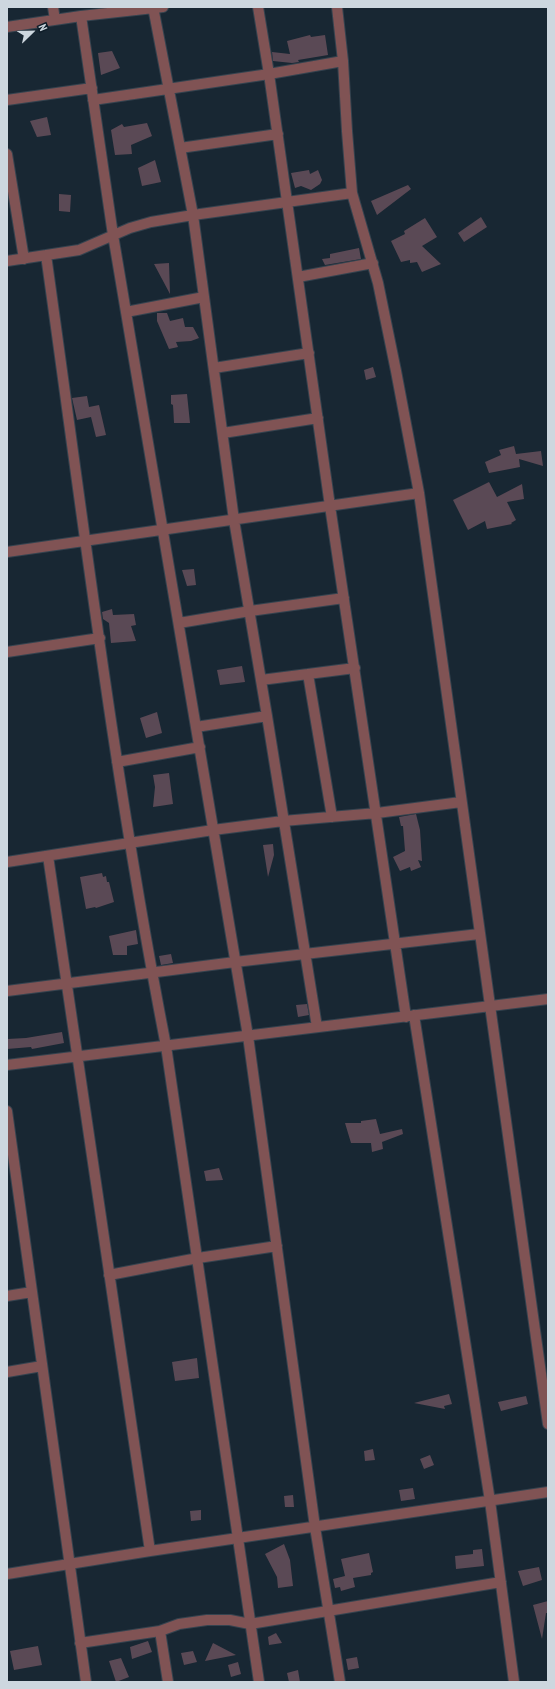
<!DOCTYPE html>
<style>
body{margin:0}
#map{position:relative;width:555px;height:1689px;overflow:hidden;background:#182733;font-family:"PT Sans Narrow",sans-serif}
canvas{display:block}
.frame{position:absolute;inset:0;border:8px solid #cdd7df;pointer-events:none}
.north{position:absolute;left:12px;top:12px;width:40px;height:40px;-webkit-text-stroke:3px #0f1d29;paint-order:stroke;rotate:67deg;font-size:11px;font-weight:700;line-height:16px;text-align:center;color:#cdd7df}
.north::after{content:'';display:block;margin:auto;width:14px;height:18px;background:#cdd7df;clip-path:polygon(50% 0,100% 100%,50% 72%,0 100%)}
</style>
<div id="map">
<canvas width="555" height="1689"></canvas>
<div class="frame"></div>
<div class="north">N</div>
</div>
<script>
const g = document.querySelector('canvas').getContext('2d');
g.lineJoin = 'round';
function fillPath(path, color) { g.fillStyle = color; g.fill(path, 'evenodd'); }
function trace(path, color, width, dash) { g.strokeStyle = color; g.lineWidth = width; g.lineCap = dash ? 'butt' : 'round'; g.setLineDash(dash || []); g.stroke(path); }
fillPath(new Path2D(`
 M 310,35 L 311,37 L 325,35 L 328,55 L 298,60 L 299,62 L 292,63 L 273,61 L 272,52 L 290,54 L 287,41 Z
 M 112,51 L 120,68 L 101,75 L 98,53 Z
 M 47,117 L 51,135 L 37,137 L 30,121 Z
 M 147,123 L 152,136 L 131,145 L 132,154 L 115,155 L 111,130 L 122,124 L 124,127 Z
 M 155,160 L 161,182 L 142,186 L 138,168 Z
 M 309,170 L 310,174 L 318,170 L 322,180 L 320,184 L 311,190 L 301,186 L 295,188 L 291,173 Z
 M 408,185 L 411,189 L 377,215 L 371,201 Z
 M 59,194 L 71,195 L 70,212 L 59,211 Z
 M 481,217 L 487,227 L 464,242 L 458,233 Z
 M 425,218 L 437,237 L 422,246 L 441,264 L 422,272 L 417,262 L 410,263 L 410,260 L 401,262 L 391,241 L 405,234 L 404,231 Z
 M 359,248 L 361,259 L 325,265 L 322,259 L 330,258 L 330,254 Z
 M 169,263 L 170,294 L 154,264 Z
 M 157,313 L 167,313 L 170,321 L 183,318 L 185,327 L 193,327 L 199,338 L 191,341 L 176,342 L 178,347 L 169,349 L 157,321 Z
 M 373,367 L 376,377 L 366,380 L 364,370 Z
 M 187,394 L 190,423 L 174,423 L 173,405 L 171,404 L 171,395 Z
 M 87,396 L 89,407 L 99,405 L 106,435 L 96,437 L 91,417 L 77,420 L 72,398 Z
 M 514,446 L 516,454 L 541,451 L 543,466 L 519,459 L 520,467 L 489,473 L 485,462 L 501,455 L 499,450 Z
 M 489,482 L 497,497 L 522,484 L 524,499 L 507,502 L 516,520 L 511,523 L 512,524 L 487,529 L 485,521 L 468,530 L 453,500 Z
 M 194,569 L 196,585 L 187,586 L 182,570 Z
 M 112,609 L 113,615 L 134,614 L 136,625 L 131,626 L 136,641 L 111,643 L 109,623 L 103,619 L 102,612 Z
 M 242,666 L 245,682 L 220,685 L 217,670 Z
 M 157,712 L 162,733 L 146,738 L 140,718 Z
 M 169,773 L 173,804 L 153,807 L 155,787 L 153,775 Z
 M 416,814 L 420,830 L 422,861 L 418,860 L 421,867 L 411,871 L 410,867 L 400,871 L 393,857 L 405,851 L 403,826 L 401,826 L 399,817 Z
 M 273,844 L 274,855 L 268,877 L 263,845 Z
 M 102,873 L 103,877 L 106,876 L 107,882 L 109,882 L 114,902 L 96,908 L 95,907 L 86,909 L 80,877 Z
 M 136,930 L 138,944 L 127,946 L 127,955 L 113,955 L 109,936 Z
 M 171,954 L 173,963 L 161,965 L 159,956 Z
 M 307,1004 L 309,1015 L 298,1017 L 296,1005 Z
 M 62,1032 L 64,1043 L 32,1049 L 31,1047 L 7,1049 L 7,1039 L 26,1038 Z
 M 376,1119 L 380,1134 L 402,1129 L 403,1134 L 382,1142 L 383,1149 L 372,1152 L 371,1143 L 351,1143 L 345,1123 L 361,1123 L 361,1121 Z
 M 219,1168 L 223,1180 L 206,1181 L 204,1171 Z
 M 197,1358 L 199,1378 L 175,1381 L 172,1362 Z
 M 449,1394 L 452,1404 L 444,1406 L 445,1409 L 414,1403 Z
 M 526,1396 L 528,1404 L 501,1411 L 498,1402 Z
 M 373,1449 L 375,1460 L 365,1461 L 364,1451 Z
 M 430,1455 L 434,1465 L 424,1469 L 420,1459 Z
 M 413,1488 L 415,1499 L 401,1501 L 399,1490 Z
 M 293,1495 L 294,1507 L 285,1507 L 284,1496 Z
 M 201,1510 L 201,1520 L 191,1521 L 190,1511 Z
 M 284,1544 L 290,1560 L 293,1586 L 278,1588 L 277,1577 L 265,1554 Z
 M 482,1549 L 484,1566 L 456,1569 L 455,1556 L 473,1554 L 473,1550 Z
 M 369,1553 L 373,1572 L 371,1573 L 371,1575 L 353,1578 L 355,1587 L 341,1591 L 340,1587 L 335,1588 L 333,1579 L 345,1576 L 341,1559 Z
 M 539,1567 L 542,1580 L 523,1586 L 518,1571 Z
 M 548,1601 L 548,1613 L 546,1613 L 542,1639 L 533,1605 Z
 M 276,1633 L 282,1643 L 269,1645 L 268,1637 Z
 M 148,1641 L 152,1652 L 132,1659 L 130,1647 Z
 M 213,1643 L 236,1655 L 205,1661 Z
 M 38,1646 L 42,1665 L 14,1670 L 10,1651 Z
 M 193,1651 L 197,1662 L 184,1665 L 181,1653 Z
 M 357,1657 L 359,1668 L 348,1670 L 346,1659 Z
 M 121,1658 L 129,1677 L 116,1682 L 109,1661 Z
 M 238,1662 L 241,1674 L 231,1677 L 228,1665 Z
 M 298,1670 L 300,1682 L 289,1682 L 287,1673 Z`), '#5a4955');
const minor = new Path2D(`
 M 53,7 L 55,20
 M 153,7 L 193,215 L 234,520 L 267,716 L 317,1027
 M 258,7 L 269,74 L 330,506 L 406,1017
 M 337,7 L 343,61 L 347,131 L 352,193 L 378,283 L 396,371 L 419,493 L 548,1424
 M 81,16 L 113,235 L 248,1036 L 315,1527 L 340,1682
 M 7,27 L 81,16 L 163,7
 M 7,100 L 92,88
 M 93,100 L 269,74 L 343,61
 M 180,148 L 278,134
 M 7,154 L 24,259
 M 46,255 C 83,519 115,784 166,1046 L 259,1682
 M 7,261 L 79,250 L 130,228 L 151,222 L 193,215 L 352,193
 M 298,277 L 373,263
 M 126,312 L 204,297
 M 214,368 L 309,353
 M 223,433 L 318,418
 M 7,552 L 419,493
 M 179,623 L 250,611 L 344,598
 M 7,652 L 100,638
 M 308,674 L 332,817
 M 261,680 L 355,668
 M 196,727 L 267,716
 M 117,762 L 200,747
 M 48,856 L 150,1551
 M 7,862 L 213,830 L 283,821 L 377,813 L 461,802
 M 7,991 L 235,962 L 479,934
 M 414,1015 L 490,1501 L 514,1682
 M 7,1065 L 548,999
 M 7,1111 L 86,1682
 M 109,1275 L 198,1258 L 277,1246
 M 7,1296 L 32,1292
 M 7,1372 L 42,1366
 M 7,1574 L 150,1551 L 548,1492
 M 160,1631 L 168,1682
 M 80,1643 L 160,1631 L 179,1624 L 207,1620 L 230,1620 L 250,1624 L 501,1582`);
trace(minor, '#35434f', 12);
trace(minor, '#805354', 10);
</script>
